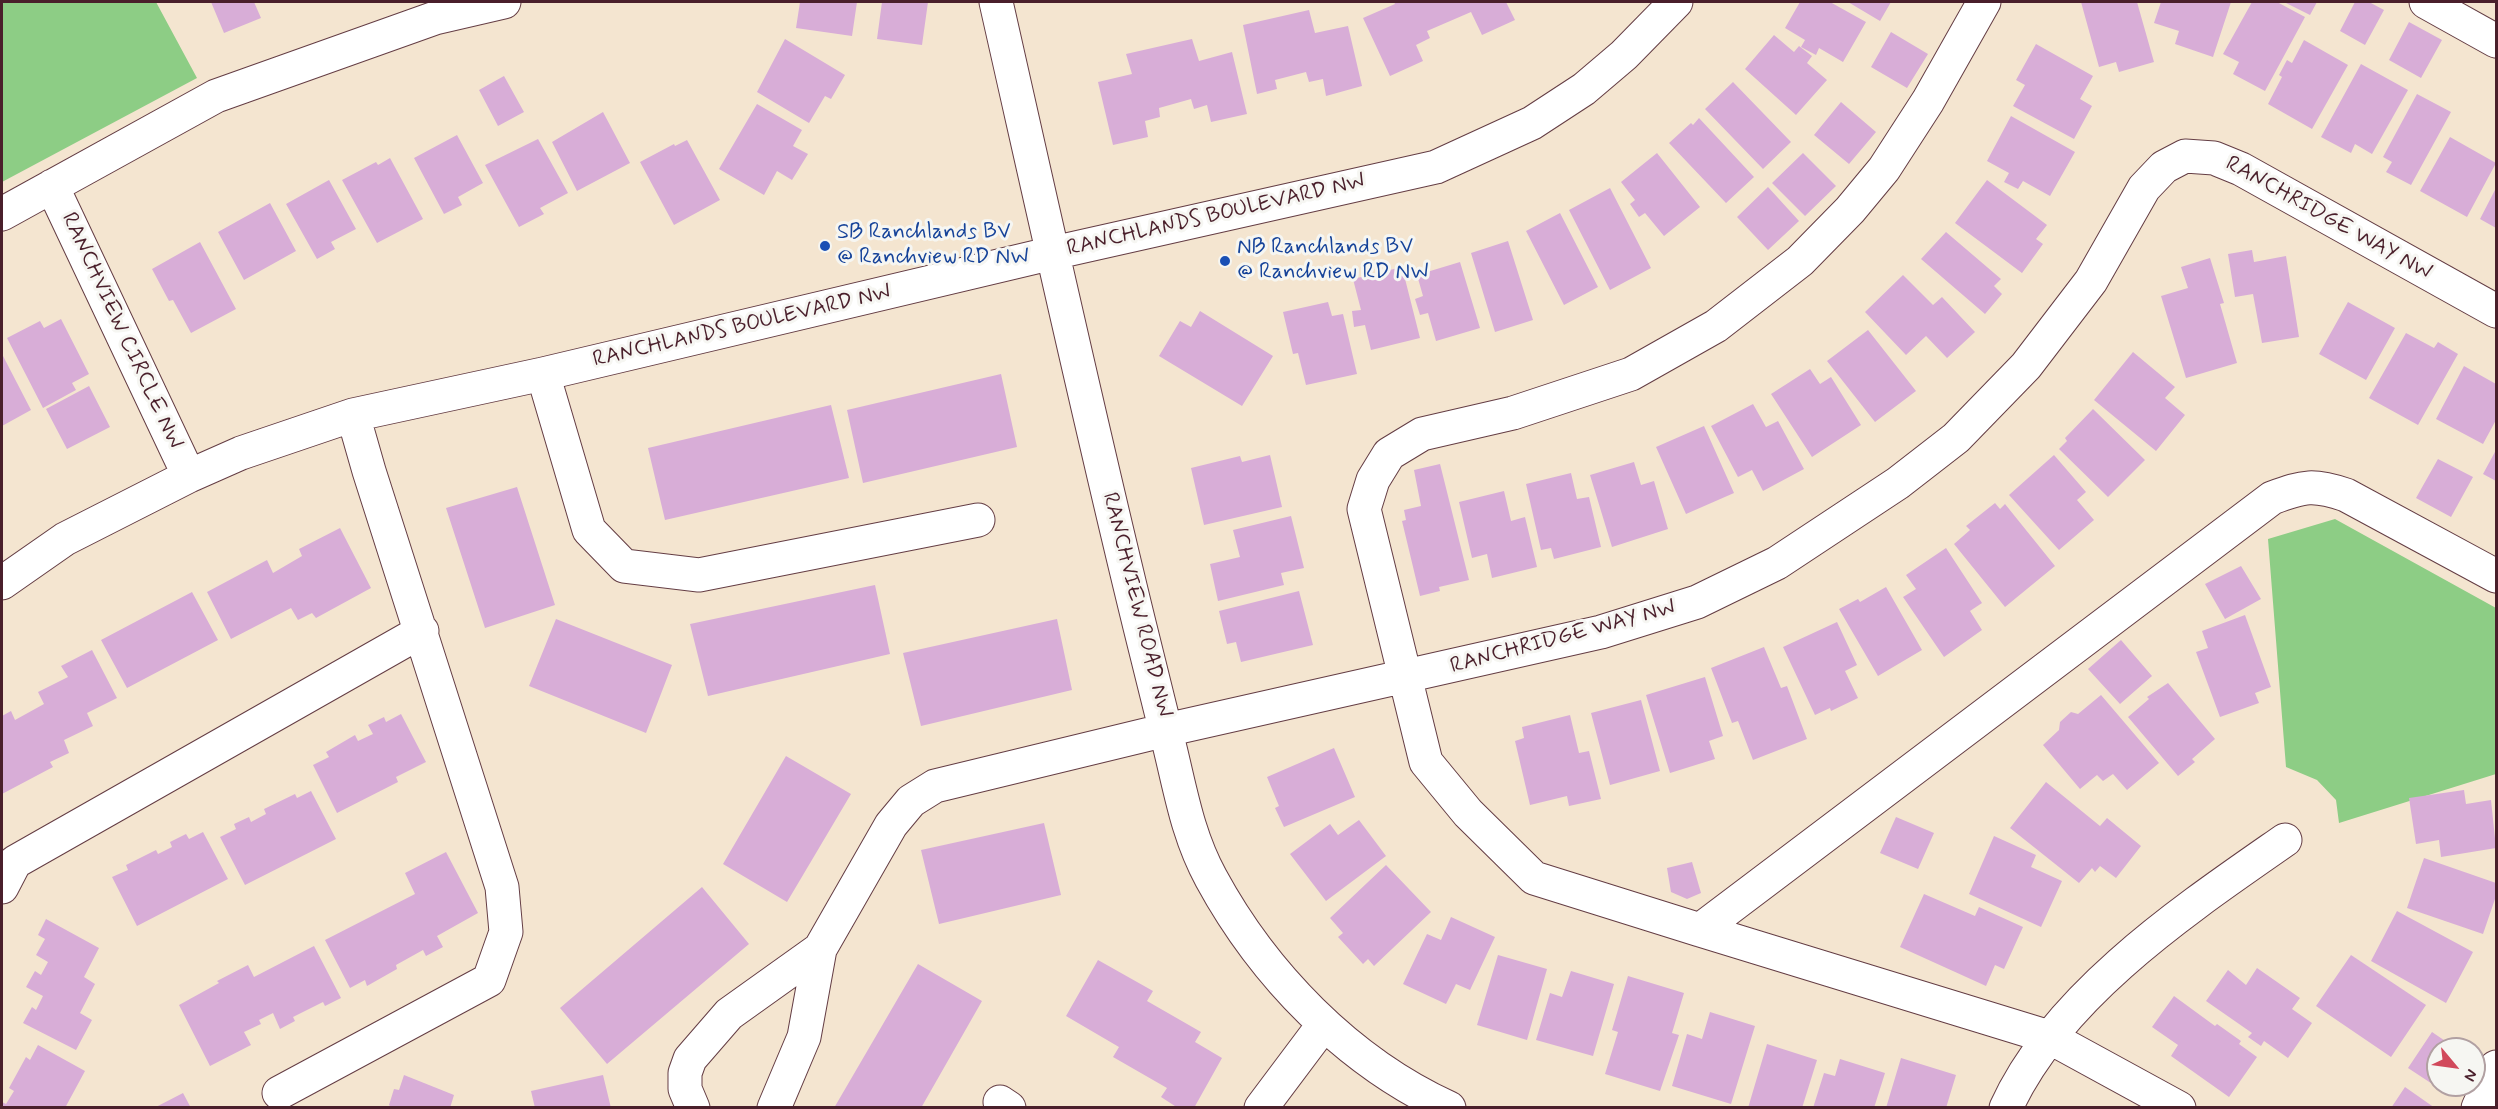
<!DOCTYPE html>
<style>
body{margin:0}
#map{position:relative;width:2498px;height:1109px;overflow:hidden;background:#f4e5d0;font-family:Mynerve,sans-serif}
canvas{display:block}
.frame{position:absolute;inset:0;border:3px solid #4a1f2b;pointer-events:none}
.north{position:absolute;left:2426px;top:1037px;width:60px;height:60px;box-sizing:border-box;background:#f6f6f2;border:2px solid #b1a0a2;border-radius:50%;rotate:119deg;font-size:16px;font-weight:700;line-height:24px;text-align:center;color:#4a1f2b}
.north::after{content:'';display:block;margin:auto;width:21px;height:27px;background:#d1495b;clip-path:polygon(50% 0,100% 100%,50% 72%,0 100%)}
</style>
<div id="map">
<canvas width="2498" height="1109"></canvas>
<div class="frame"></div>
<div class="north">N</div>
</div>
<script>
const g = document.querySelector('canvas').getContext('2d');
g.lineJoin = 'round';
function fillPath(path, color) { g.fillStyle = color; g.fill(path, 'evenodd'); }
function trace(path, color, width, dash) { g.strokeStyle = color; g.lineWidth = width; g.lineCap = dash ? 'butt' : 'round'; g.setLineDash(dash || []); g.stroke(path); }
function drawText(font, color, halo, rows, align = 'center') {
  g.font = font + ' Mynerve,sans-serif'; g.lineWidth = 6; g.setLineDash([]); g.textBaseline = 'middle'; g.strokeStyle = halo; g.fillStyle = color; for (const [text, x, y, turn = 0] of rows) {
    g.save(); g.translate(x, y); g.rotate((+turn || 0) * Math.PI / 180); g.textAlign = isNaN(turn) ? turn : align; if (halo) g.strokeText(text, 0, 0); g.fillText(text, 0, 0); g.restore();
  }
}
fillPath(new Path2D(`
 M 2,2 L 156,2 L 197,78 L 2,182 Z
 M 2335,519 L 2496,608 L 2496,774 L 2339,823 L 2336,800 L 2317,780 L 2286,767 L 2268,539 Z`), '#8dcd85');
fillPath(new Path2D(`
 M 211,2 L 254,2 L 261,18 L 224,33 Z
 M 800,2 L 857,2 L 852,36 L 796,28 Z
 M 882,2 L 928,2 L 922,45 L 877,39 Z
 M 1394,2 L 1506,2 L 1515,20 L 1482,35 L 1471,12 L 1427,31 L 1430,38 L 1416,45 L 1423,61 L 1390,76 L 1363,18 L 1395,4 Z
 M 1800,2 L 1830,2 L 1866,22 L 1843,62 L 1819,48 L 1816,55 L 1801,47 L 1805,40 L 1785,28 Z
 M 1848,2 L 1891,2 L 1880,21 Z
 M 2081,2 L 2137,2 L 2154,62 L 2119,72 L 2116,62 L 2099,67 Z
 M 2161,2 L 2231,2 L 2213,57 L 2175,44 L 2179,31 L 2154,23 Z
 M 2252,2 L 2277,2 L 2305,17 L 2265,91 L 2233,74 L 2239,62 L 2223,54 Z
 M 2284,2 L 2317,2 L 2310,15 Z
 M 2355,2 L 2369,2 L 2384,10 L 2365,45 L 2340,31 Z
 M 1309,10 L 1315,33 L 1348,26 L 1362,86 L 1326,96 L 1323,79 L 1309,82 L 1306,72 L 1275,80 L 1277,89 L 1257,94 L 1243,25 Z
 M 2409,22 L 2442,40 L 2421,78 L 2389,60 Z
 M 1891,32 L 1928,54 L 1907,88 L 1871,67 Z
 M 1774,35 L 1794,52 L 1799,46 L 1812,56 L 1807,63 L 1827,80 L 1796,115 L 1745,69 Z
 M 785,39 L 845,75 L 831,99 L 825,96 L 809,123 L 757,92 Z
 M 1192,39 L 1199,61 L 1232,52 L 1247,114 L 1211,122 L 1207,105 L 1194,109 L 1191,99 L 1159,108 L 1160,117 L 1145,121 L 1148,137 L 1113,145 L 1098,82 L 1132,74 L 1126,54 Z
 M 2304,40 L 2348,65 L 2312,129 L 2268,104 L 2282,77 L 2279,75 L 2287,60 L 2292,63 Z
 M 2036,44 L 2093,76 L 2080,99 L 2092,106 L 2074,139 L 2013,106 L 2025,85 L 2016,80 Z
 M 2361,64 L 2408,90 L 2372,154 L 2355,144 L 2351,153 L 2321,137 Z
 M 504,76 L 524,112 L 498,126 L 479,90 Z
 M 1733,82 L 1791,142 L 1763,169 L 1705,109 Z
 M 2417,94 L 2451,112 L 2411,185 L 2386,172 L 2392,162 L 2383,157 Z
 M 1841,102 L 1876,132 L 1849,164 L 1814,135 Z
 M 757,104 L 802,130 L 793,146 L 808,154 L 792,180 L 777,171 L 764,195 L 719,169 Z
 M 603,112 L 630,163 L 577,191 L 552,142 Z
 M 2011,116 L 2075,152 L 2050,196 L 2023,181 L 2018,189 L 2004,182 L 2009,173 L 1987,161 Z
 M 1699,118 L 1754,177 L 1726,203 L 1669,143 L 1691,123 L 1693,125 Z
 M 457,135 L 483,183 L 458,197 L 462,205 L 444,214 L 414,158 Z
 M 2450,137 L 2496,163 L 2467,217 L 2420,191 Z
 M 538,139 L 568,193 L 540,208 L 544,214 L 519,227 L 485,165 Z
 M 687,140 L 720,200 L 674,225 L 640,162 L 674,144 L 675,146 Z
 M 1657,153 L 1700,207 L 1664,236 L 1645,213 L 1639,217 L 1630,204 L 1635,200 L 1621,182 Z
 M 1803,153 L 1836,186 L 1805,216 L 1772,183 Z
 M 390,158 L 423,219 L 377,243 L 342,180 L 376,162 L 378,165 Z
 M 329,180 L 356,229 L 331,242 L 335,249 L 317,259 L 286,204 Z
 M 1987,180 L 2047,225 L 2036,239 L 2043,244 L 2022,273 L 1955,223 Z
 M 1768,187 L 1799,221 L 1768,250 L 1737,217 Z
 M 1610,188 L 1651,268 L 1610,290 L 1569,210 Z
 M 2496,188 L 2496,228 L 2480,219 Z
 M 270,203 L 296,251 L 244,280 L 218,232 Z
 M 1560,213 L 1598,287 L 1564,305 L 1526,231 Z
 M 1946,232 L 2001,279 L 1994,286 L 2002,294 L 1985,314 L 1921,259 Z
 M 1508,241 L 1533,320 L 1495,332 L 1471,253 Z
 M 200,242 L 236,309 L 191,333 L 173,300 L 169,301 L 152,269 Z
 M 2252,250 L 2254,262 L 2286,256 L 2299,337 L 2262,343 L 2253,294 L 2235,297 L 2228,254 Z
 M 2210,258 L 2224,303 L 2220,304 L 2237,363 L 2186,378 L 2161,296 L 2188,288 L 2181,267 Z
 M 1460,262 L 1480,328 L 1436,341 L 1428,313 L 1420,315 L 1415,299 L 1423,296 L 1417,275 Z
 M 1402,267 L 1420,338 L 1371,350 L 1365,325 L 1354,327 L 1352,311 L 1361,310 L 1353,279 Z
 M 1903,275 L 1933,305 L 1942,297 L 1975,332 L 1947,358 L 1926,336 L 1906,355 L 1865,312 Z
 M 1328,302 L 1332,316 L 1343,314 L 1357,374 L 1306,385 L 1298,353 L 1293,354 L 1283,312 Z
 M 2348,302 L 2395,328 L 2366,380 L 2319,354 Z
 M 1200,311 L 1273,356 L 1242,406 L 1159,356 L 1180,321 L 1191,327 Z
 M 61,319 L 89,374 L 72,383 L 76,390 L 43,408 L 7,338 L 40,321 L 44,328 Z
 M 1868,330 L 1916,391 L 1875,422 L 1827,361 Z
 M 2406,333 L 2434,348 L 2438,342 L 2458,354 L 2418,425 L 2369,398 Z
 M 2133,352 L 2175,387 L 2165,398 L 2185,415 L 2156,451 L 2094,400 Z
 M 2,354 L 31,410 L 2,426 Z
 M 2464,366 L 2496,384 L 2496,420 L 2483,444 L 2436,419 Z
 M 1810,369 L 1820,384 L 1831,377 L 1861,425 L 1812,457 L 1771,394 Z
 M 1001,374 L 1017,447 L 863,483 L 847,410 Z
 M 89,386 L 110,427 L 67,449 L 46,409 Z
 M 1753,404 L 1766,427 L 1778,421 L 1804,469 L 1763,491 L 1752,470 L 1738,477 L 1711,426 Z
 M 831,405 L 849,478 L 665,520 L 648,448 Z
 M 2093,409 L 2145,460 L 2108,497 L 2059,449 L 2067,441 L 2065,438 Z
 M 1704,426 L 1734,493 L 1686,514 L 1656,447 Z
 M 2496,450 L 2496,481 L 2483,474 Z
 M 1270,455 L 1282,507 L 1204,525 L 1191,468 L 1240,456 L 1242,462 Z
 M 2054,455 L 2086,492 L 2077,500 L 2094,520 L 2059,550 L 2009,495 Z
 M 2438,459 L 2473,477 L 2451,517 L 2416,498 Z
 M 1634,462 L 1641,485 L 1654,481 L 1668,529 L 1612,547 L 1590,475 Z
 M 1440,464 L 1469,580 L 1439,587 L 1440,591 L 1420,596 L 1402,521 L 1406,520 L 1404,510 L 1421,506 L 1414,470 Z
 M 1571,473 L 1577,499 L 1589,497 L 1601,547 L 1554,559 L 1551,548 L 1541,550 L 1526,484 Z
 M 517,487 L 555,605 L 485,628 L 446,508 Z
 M 1504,491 L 1511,521 L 1525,517 L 1537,567 L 1492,578 L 1487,554 L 1472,558 L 1459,502 Z
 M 1995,503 L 2000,509 L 2005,504 L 2055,566 L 2005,607 L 1954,544 L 1970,530 L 1966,526 Z
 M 1291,516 L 1304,568 L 1281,573 L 1284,585 L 1218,601 L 1210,564 L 1240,557 L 1233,530 Z
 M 340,528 L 371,588 L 316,618 L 312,613 L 298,620 L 291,608 L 231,639 L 207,592 L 267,560 L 273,573 L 302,556 L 299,549 Z
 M 1946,548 L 1982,603 L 1970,611 L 1982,630 L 1944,657 L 1903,597 L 1916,589 L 1906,575 Z
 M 2241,566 L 2261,599 L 2225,619 L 2205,584 Z
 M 875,585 L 890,654 L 708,696 L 690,624 Z
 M 1886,587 L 1922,650 L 1878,676 L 1839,609 L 1858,599 L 1860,602 Z
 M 1299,591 L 1313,645 L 1241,662 L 1236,642 L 1227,644 L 1219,611 Z
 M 192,592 L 218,640 L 127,688 L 101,640 Z
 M 2245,615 L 2271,687 L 2255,693 L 2259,703 L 2220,717 L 2196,652 L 2208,648 L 2202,631 Z
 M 556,619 L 672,665 L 646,733 L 529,686 Z
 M 1057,619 L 1072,690 L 921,726 L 903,653 Z
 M 1837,622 L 1857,665 L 1845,671 L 1858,698 L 1831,711 L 1830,708 L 1815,715 L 1783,647 Z
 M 2121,640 L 2152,676 L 2120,704 L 2088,669 Z
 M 1764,647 L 1781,688 L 1787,686 L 1807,739 L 1753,760 L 1738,721 L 1732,723 L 1711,668 Z
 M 92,650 L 117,698 L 87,713 L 93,726 L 64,740 L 69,753 L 50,762 L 53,767 L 2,794 L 2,716 L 11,711 L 15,720 L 44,704 L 38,692 L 68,677 L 61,666 Z
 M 1705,677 L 1723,736 L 1709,741 L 1715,759 L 1670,773 L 1646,695 Z
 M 2168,683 L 2215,739 L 2192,759 L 2195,762 L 2178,776 L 2128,717 L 2149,699 L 2147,697 Z
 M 2101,695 L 2159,763 L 2127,790 L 2113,774 L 2103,781 L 2097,775 L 2080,789 L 2043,745 L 2059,730 L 2060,722 L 2071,712 L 2078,714 Z
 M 1641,700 L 1660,771 L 1610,785 L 1591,713 Z
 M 401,714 L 426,762 L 396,777 L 398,782 L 337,813 L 313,765 L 329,757 L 326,752 L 355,735 L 358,741 L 373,734 L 368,725 L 384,717 L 386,722 Z
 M 1570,715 L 1579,753 L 1589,751 L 1601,799 L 1569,806 L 1567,796 L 1530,805 L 1515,741 L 1524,738 L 1522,727 Z
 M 1334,748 L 1355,797 L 1284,827 L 1275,808 L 1279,806 L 1267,777 Z
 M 786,756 L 851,794 L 787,902 L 723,864 Z
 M 2046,782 L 2100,826 L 2107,818 L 2141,846 L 2116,878 L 2100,866 L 2095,872 L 2092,868 L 2079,883 L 2010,828 Z
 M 2464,790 L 2466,804 L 2491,800 L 2496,848 L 2441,857 L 2439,840 L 2416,844 L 2409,798 Z
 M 311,791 L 336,839 L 245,885 L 220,837 L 236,829 L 234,824 L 249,817 L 251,822 L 266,814 L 264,809 L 295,794 L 297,798 Z
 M 1896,817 L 1934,833 L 1918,869 L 1880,853 Z
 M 1359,820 L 1386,856 L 1326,901 L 1290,854 L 1330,824 L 1338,835 Z
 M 1044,823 L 1061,895 L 939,924 L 921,850 Z
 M 203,832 L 228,879 L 137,926 L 112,877 L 128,870 L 126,865 L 156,850 L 158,854 L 172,847 L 170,842 L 186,834 L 189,839 Z
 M 1994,836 L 2036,855 L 2031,867 L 2062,881 L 2041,927 L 1969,894 Z
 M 446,852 L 478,913 L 437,936 L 443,947 L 426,956 L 423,950 L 396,965 L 397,969 L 367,986 L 365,980 L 350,988 L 325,940 L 415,894 L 405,873 Z
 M 2424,858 L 2496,883 L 2496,896 L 2483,934 L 2407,908 Z
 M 1692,862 L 1701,893 L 1687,899 L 1671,892 L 1667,868 Z
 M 1386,865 L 1431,912 L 1374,966 L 1368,959 L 1363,964 L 1338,937 L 1343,933 L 1330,918 Z
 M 702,887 L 749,944 L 607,1064 L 560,1008 Z
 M 1924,894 L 1975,916 L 1979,907 L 2023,927 L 2004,969 L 1995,965 L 1986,986 L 1900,947 Z
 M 2397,911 L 2473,952 L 2446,1003 L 2371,961 Z
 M 1451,917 L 1495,937 L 1470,990 L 1456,984 L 1446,1004 L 1403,984 L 1427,934 L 1441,940 Z
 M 46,919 L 99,948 L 84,977 L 95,984 L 80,1013 L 92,1020 L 76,1050 L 23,1023 L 32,1007 L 36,1010 L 43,996 L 26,987 L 35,971 L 41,975 L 48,962 L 36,955 L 45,939 L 38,935 Z
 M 314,946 L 341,998 L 325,1006 L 323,1002 L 293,1017 L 295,1021 L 280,1029 L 273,1013 L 259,1020 L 261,1024 L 244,1032 L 251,1045 L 210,1066 L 179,1005 L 219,983 L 217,981 L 248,965 L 254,977 Z
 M 1498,955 L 1547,969 L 1527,1040 L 1477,1025 Z
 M 2351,955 L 2426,1005 L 2391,1057 L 2316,1006 Z
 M 1098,960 L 1153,991 L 1147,1001 L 1201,1032 L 1195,1042 L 1222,1058 L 1194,1108 L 1178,1108 L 1161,1097 L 1167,1088 L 1113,1057 L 1119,1047 L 1066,1016 Z
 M 918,964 L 982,1001 L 921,1108 L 834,1108 Z
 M 2257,968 L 2300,998 L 2292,1009 L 2312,1023 L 2288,1058 L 2264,1041 L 2261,1046 L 2248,1037 L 2252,1033 L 2206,1001 L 2228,970 L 2246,985 Z
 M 1571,971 L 1614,984 L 1593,1056 L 1536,1040 L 1550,993 L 1562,997 Z
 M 1628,976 L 1684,993 L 1672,1033 L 1679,1035 L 1660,1091 L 1605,1074 L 1618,1032 L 1612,1030 Z
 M 2174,996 L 2215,1026 L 2217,1024 L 2241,1041 L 2239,1044 L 2257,1057 L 2229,1097 L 2171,1056 L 2178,1045 L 2152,1027 Z
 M 1710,1012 L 1755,1026 L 1731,1104 L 1672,1086 L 1687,1034 L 1702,1039 Z
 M 2432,1032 L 2457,1049 L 2438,1049 L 2438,1085 L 2451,1085 L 2446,1093 L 2408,1068 Z
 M 1767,1044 L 1817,1060 L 1802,1108 L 1748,1108 Z
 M 38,1045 L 85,1071 L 65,1108 L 2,1108 L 2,1102 L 6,1104 L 14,1091 L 9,1088 L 26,1057 L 30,1060 Z
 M 1901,1058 L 1956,1075 L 1946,1108 L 1886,1108 Z
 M 1840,1059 L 1885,1073 L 1874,1108 L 1813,1108 L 1824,1073 L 1835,1076 Z
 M 404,1075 L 454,1095 L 450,1108 L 392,1108 L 389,1105 L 394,1089 L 399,1090 Z
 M 603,1075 L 611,1108 L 535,1108 L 531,1091 Z
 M 2405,1087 L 2435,1108 L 2391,1108 Z
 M 183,1093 L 191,1108 L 154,1108 Z`), '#d8add7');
const minor = new Path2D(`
 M 996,2 C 1043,210 1089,419 1140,627 C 1150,667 1160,707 1170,748 C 1181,793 1188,836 1211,878 C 1263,974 1348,1062 1449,1108
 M 2426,2 L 2496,41
 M 52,186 L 189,476
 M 2,214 L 216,96 L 435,18 L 504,2
 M 543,374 L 589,530 L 624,566 L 699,575 L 978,520
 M 2,583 L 65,539 L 189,476 L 241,453 L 353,415 L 543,374 L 1053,253 L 1436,167 L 1532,123 L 1584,89 L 1624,55 L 1676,2
 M 2,887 L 15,862 L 422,631
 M 1700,930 L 1534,878 L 1468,813 L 1426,762 L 1364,509 L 1373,480 L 1389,454 L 1422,434 L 1513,413 L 1631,374 L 1716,326 L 1800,261 L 1850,210 L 1884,169 L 1928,101 L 1984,2
 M 279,1093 L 489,980 L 506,932 L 502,887 L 369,471 L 353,415
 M 1000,1102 L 1009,1108
 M 693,1108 L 685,1089 L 685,1073 L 690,1059 L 729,1014 L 820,949
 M 774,1108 L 804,1037 L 820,949 L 891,825 L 911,801 L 935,786 L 1166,730 L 1601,632 L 1697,602 L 1777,563 L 1898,483 L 1956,438 L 2026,366 L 2091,281 L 2144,188 L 2164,167 L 2185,156 L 2214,158 L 2241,169 L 2496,311
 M 1261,1108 L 1324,1024
 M 2006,1108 C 2057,995 2186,909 2285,840
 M 2179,1108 L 2049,1037 L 1700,930 L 2272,498 C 2305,486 2313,484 2346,495 L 2496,576
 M 2478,1108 L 2496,1067`);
trace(minor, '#643d44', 35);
trace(minor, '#fff', 33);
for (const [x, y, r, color] of [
 [825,246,6,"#1a4fb4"],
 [1225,261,6,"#1a4fb4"]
]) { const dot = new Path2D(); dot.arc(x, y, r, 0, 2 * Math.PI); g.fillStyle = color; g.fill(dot); trace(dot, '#f6f6f2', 2); }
drawText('22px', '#4a1f2b', '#f6f6f2', [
 ["RANCHLANDS BOULEVARD NW",1216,216,-13],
 ["RANCHRIDGE WAY NW",2328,219,29],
 ["RANCHLANDS BOULEVARD NW",742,327,-13],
 ["RANCHVIEW CIRCLE NW",121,331,65],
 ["RANCHVIEW ROAD NW",1136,605,76],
 ["RANCHRIDGE WAY NW",1563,638,-15]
]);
drawText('22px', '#164399', '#f6f6f2', [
 ["SB Ranchlands BV",837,233],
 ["@ Ranchview RD NW",837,258],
 ["NB Ranchlands BV",1237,248],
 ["@ Ranchview RD NW",1237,273]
], 'left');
</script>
